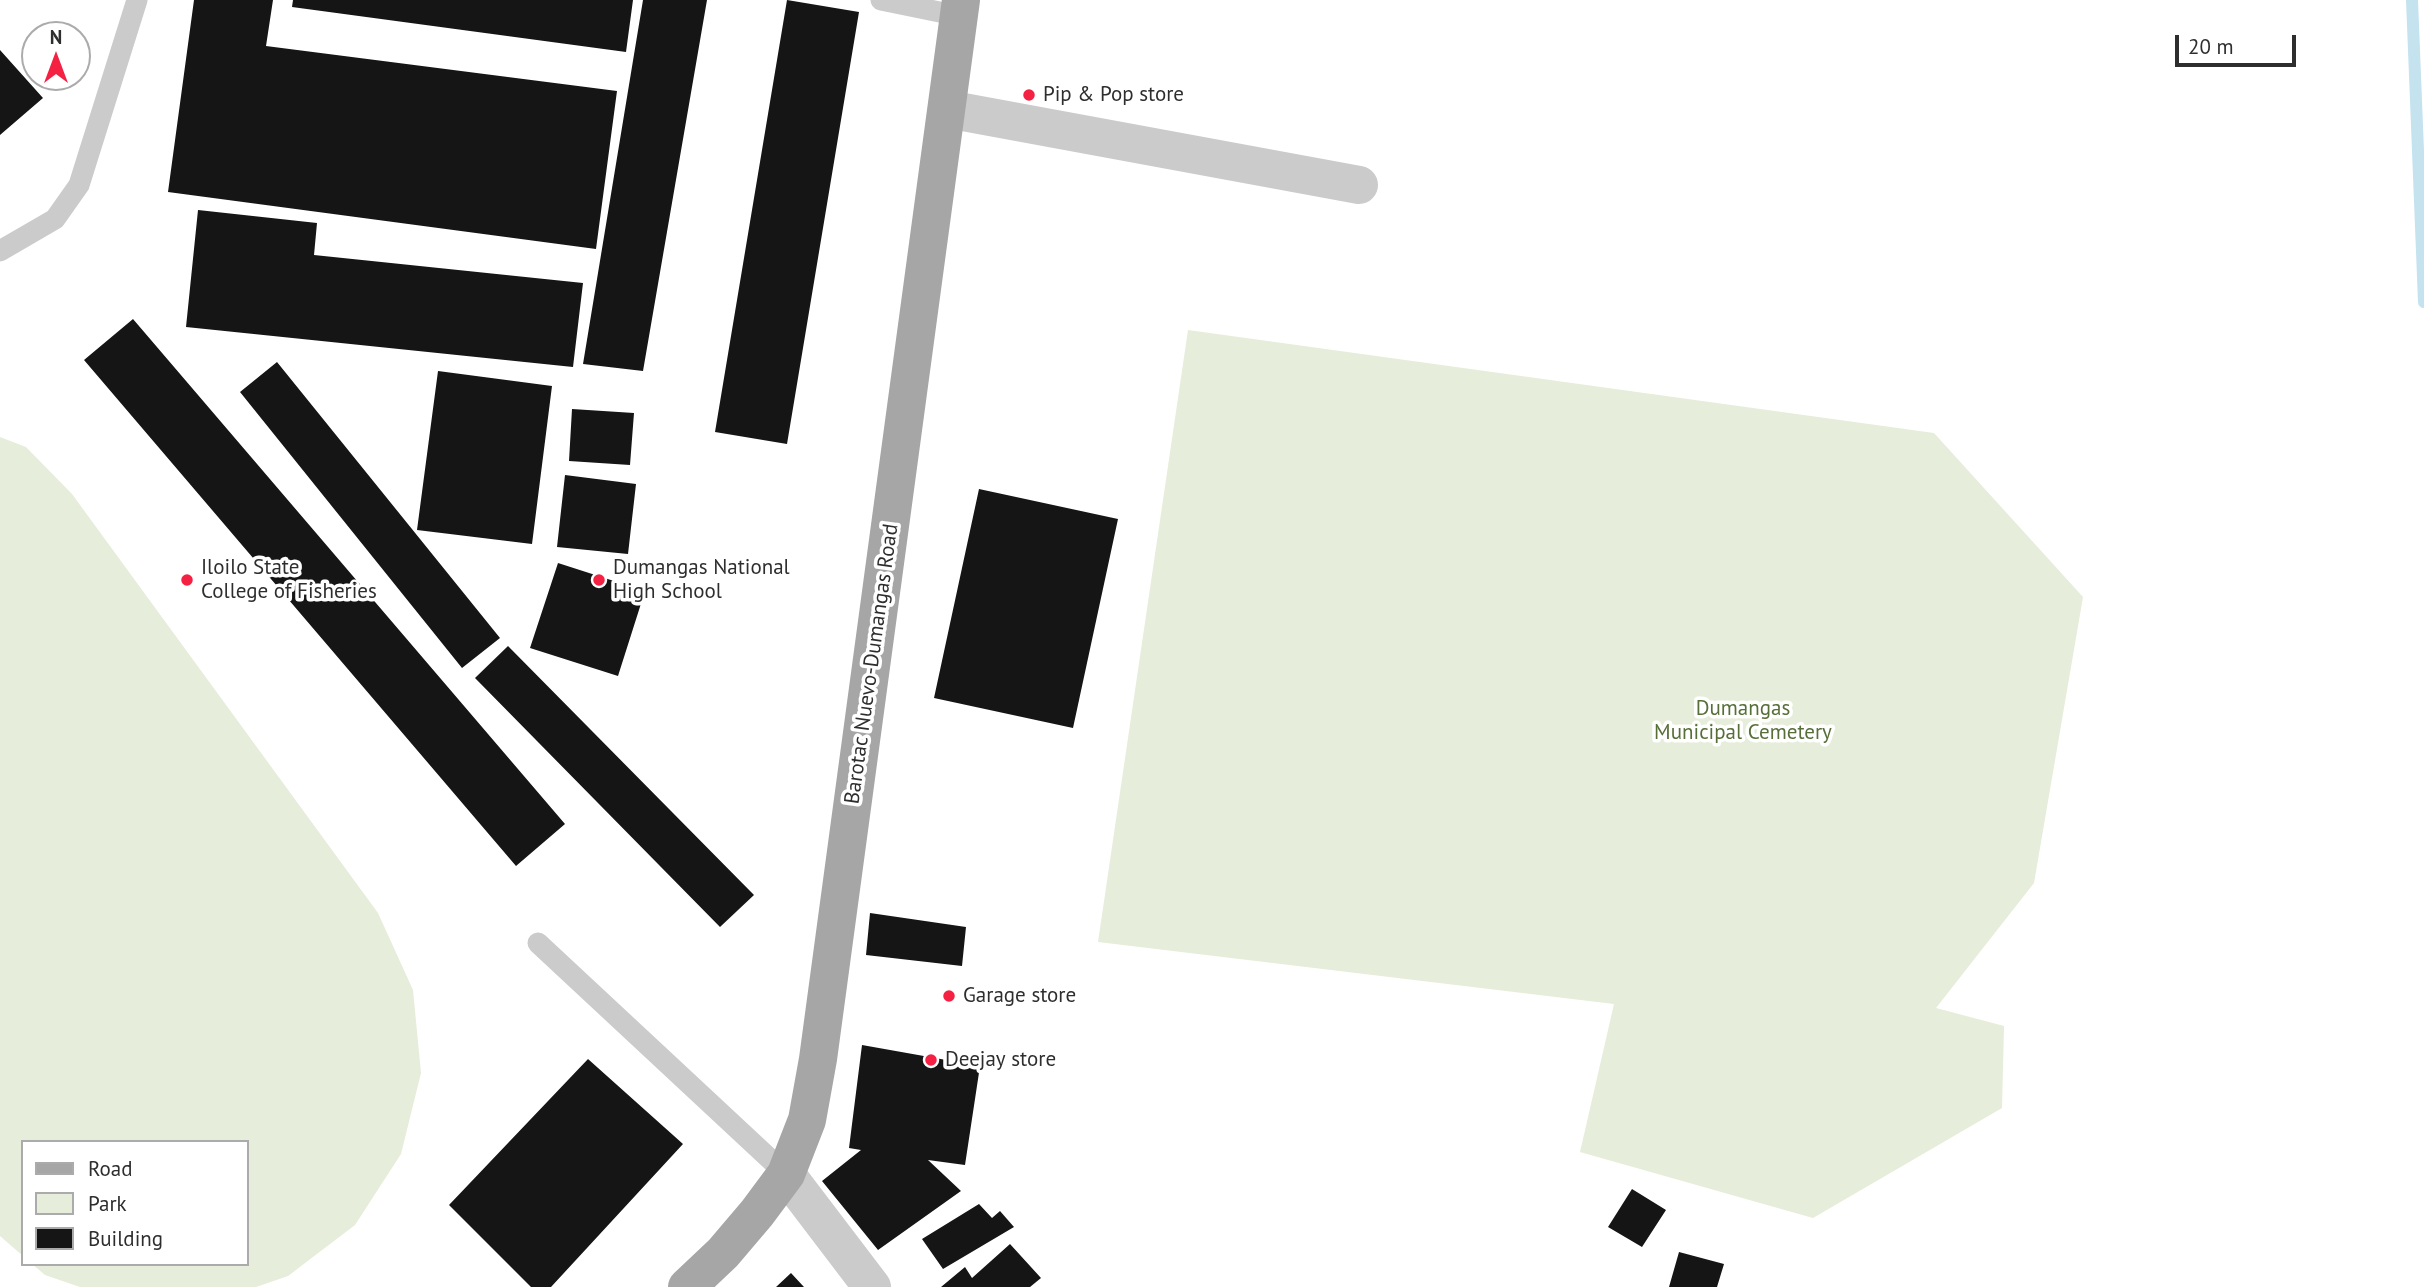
<!DOCTYPE html>
<style>
body{margin:0}
#map{position:relative;width:2424px;height:1287px;overflow:hidden;background:#fff;font-family:"PT Sans",sans-serif}
canvas{display:block}
.legend{position:absolute;left:21px;top:1140px;width:228px;height:126px;box-sizing:border-box;background:#fff;border:2px solid #ababab;margin:0;padding:9px 12px;list-style:none;font-size:21px;color:#2e2e2e}
.legend li{display:flex;align-items:center;gap:14px;height:35px}
.legend b{width:35px;border:2px solid #ababab}
.north{position:absolute;left:21px;top:21px;width:70px;height:70px;box-sizing:border-box;background:#fff;border:2px solid #ababab;border-radius:50%;rotate:0deg;font-size:19px;font-weight:700;line-height:28px;text-align:center;color:#2e2e2e}
.north::after{content:'';display:block;margin:auto;width:24px;height:32px;background:#f42142;clip-path:polygon(50% 0,100% 100%,50% 72%,0 100%)}
.scale{position:absolute;left:2175px;top:35px;width:121px;height:32px;box-sizing:border-box;border:4px solid #2e2e2e;border-top:0;padding-left:9px;font-size:21px;line-height:24px;white-space:nowrap;color:#2e2e2e;-webkit-text-stroke:5px #fff;paint-order:stroke}
</style>
<div id="map">
<canvas width="2424" height="1287"></canvas>
<ul class="legend">
<li><b style="height:9px;background:#a6a6a6"></b>Road</li>
<li><b style="height:19px;background:#e6edda"></b>Park</li>
<li><b style="height:19px;background:#151515"></b>Building</li>
</ul>
<div class="north">N</div>
<div class="scale">20 m</div>
</div>
<script>
const g = document.querySelector('canvas').getContext('2d');
g.lineJoin = 'round';
function fillPath(path, color) { g.fillStyle = color; g.fill(path, 'evenodd'); }
function trace(path, color, width, dash) { g.strokeStyle = color; g.lineWidth = width; g.lineCap = dash ? 'butt' : 'round'; g.setLineDash(dash || []); g.stroke(path); }
function drawText(font, color, halo, rows, align = 'center') {
  g.font = font + ' "PT Sans",sans-serif'; g.lineWidth = 7; g.setLineDash([]); g.textBaseline = 'middle'; g.strokeStyle = halo; g.fillStyle = color; for (const [text, x, y, turn = 0] of rows) {
    g.save(); g.translate(x, y); g.rotate((+turn || 0) * Math.PI / 180); g.textAlign = isNaN(turn) ? turn : align; if (halo) g.strokeText(text, 0, 0); g.fillText(text, 0, 0); g.restore();
  }
}
fillPath(new Path2D(`
 M 1188,330 L 1934,433 L 2083,597 L 2034,883 L 1936,1008 L 2004,1026 L 2002,1108 L 1813,1218 L 1580,1152 L 1614,1004 L 1098,942 Z
 M 0,437 L 26,447 L 72,494 L 378,913 L 413,990 L 421,1073 L 401,1154 L 355,1225 L 288,1276 L 256,1287 L 80,1287 L 45,1275 L 32,1264 L 247,1264 L 247,1142 L 23,1142 L 23,1256 L 0,1236 Z`), '#e6edda');
trace(new Path2D(`
 M 2412,0 L 2424,302`), '#c5e2ef', 12);
fillPath(new Path2D(`
 M 194,0 L 273,0 L 266,46 L 617,91 L 596,249 L 168,192 Z
 M 293,0 L 633,0 L 626,52 L 292,7 Z
 M 643,0 L 707,0 L 643,371 L 583,364 Z
 M 787,0 L 859,12 L 787,444 L 715,432 Z
 M 0,50 L 43,98 L 0,135 Z
 M 198,210 L 317,223 L 314,255 L 583,283 L 573,367 L 186,327 Z
 M 133,319 L 565,824 L 516,866 L 84,360 Z
 M 277,362 L 500,638 L 462,668 L 240,392 Z
 M 438,371 L 552,386 L 532,544 L 417,530 Z
 M 572,409 L 634,413 L 630,465 L 569,461 Z
 M 565,475 L 636,484 L 628,554 L 557,547 Z
 M 979,489 L 1118,519 L 1073,728 L 934,698 Z
 M 558,563 L 645,591 L 618,676 L 530,648 Z
 M 508,646 L 754,895 L 720,927 L 475,678 Z
 M 870,913 L 966,927 L 962,966 L 866,955 Z
 M 862,1045 L 980,1066 L 965,1165 L 928,1160 L 961,1191 L 878,1250 L 822,1181 L 861,1150 L 849,1148 Z
 M 588,1059 L 683,1144 L 551,1287 L 531,1287 L 449,1205 Z
 M 1632,1189 L 1666,1210 L 1642,1247 L 1608,1227 Z
 M 979,1204 L 992,1218 L 1000,1211 L 1014,1227 L 943,1269 L 922,1239 Z
 M 1010,1244 L 1041,1278 L 1030,1287 L 941,1287 L 965,1267 L 972,1278 Z
 M 1679,1252 L 1724,1264 L 1717,1287 L 1669,1287 Z
 M 791,1273 L 804,1287 L 776,1287 Z`), '#151515');
trace(new Path2D(`
 M 881,0 L 959,16
 M 0,251 L 55,219 L 79,185 L 137,0
 M 538,943 L 786,1174`), '#cbcbcb', 21);
trace(new Path2D(`
 M 947,109 L 1359,185`), '#cbcbcb', 38);
trace(new Path2D(`
 M 786,1174 L 872,1287`), '#cbcbcb', 38);
trace(new Path2D(`
 M 687,1287 L 723,1253 L 757,1213 L 786,1174 L 807,1120 L 818,1059 L 961,0`), '#a6a6a6', 38);
for (const [x, y, r, color] of [
 [1029,95,7,"#f42142"],
 [187,580,7,"#f42142"],
 [599,580,7,"#f42142"],
 [949,996,7,"#f42142"],
 [931,1060,7,"#f42142"]
]) { const dot = new Path2D(); dot.arc(x, y, r, 0, 2 * Math.PI); g.fillStyle = color; g.fill(dot); trace(dot, '#fff', 2.5); }
drawText('21px', '#2e2e2e', '#fff', [
 ["Pip & Pop store",1043,95],
 ["Iloilo State",201,568],
 ["College of Fisheries",201,592],
 ["Dumangas National",613,568],
 ["High School",613,592],
 ["Garage store",963,996],
 ["Deejay store",945,1060]
], 'left');
drawText('21px', '#2e2e2e', '#fff', [
 ["Barotac Nuevo-Dumangas Road",872,664,-82]
]);
drawText('21px', '#566e38', '#fff', [
 ["Dumangas",1743,709],
 ["Municipal Cemetery",1743,733]
]);
</script>
